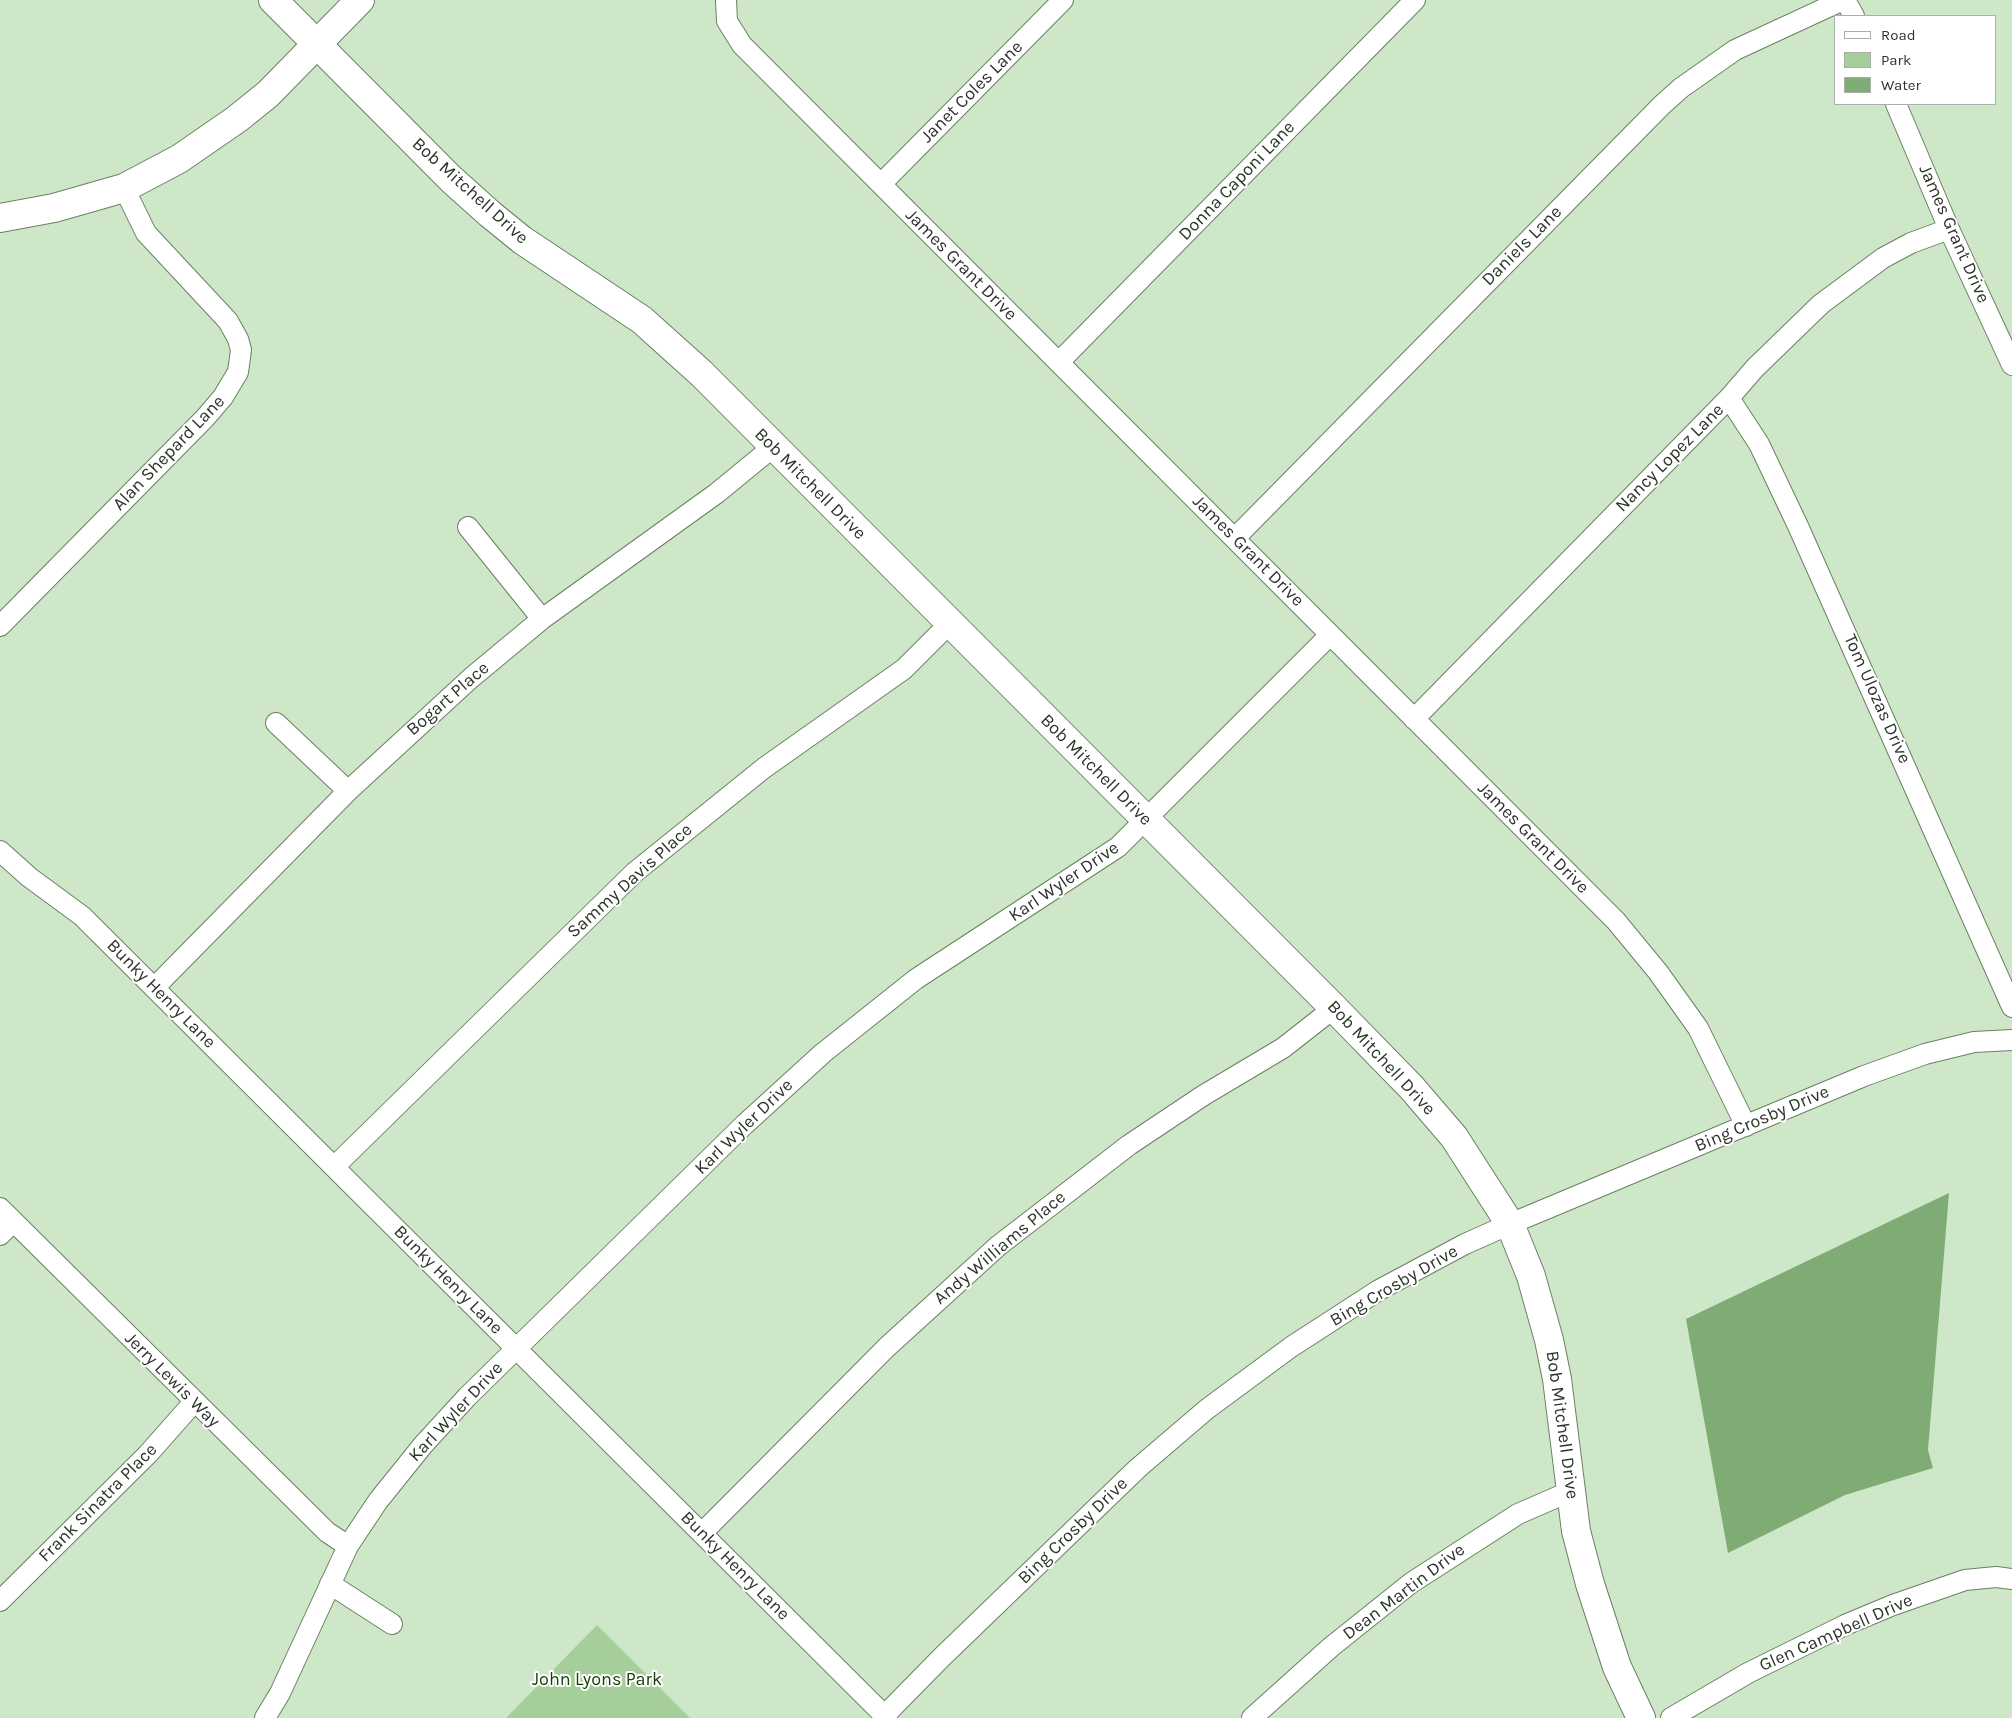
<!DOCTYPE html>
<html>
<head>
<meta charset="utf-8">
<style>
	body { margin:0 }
	#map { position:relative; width:2012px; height:1718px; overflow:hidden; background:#cfe7c9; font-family:Karla,sans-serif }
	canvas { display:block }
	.legend { position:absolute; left:1834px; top:15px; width:162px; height:90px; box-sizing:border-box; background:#fff; border:1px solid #abaeaa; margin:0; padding:6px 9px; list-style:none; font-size:15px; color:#2c352a }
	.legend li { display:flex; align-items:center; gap:10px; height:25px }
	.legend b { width:25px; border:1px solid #abaeaa }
</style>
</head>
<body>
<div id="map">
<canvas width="2012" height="1718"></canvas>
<ul class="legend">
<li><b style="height:6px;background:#fff"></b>Road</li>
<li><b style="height:14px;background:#a5ce9b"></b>Park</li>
<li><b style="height:14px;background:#7fab74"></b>Water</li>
</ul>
</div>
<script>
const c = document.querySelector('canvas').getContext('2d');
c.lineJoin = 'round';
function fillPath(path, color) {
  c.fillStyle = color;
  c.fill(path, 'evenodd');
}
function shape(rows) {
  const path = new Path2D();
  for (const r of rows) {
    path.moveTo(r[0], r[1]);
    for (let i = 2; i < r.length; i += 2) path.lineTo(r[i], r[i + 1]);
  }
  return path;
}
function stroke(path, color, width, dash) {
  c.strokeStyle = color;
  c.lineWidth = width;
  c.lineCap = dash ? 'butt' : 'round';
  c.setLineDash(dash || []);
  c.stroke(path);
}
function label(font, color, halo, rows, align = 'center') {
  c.font = font + ' Karla,sans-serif';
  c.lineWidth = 4;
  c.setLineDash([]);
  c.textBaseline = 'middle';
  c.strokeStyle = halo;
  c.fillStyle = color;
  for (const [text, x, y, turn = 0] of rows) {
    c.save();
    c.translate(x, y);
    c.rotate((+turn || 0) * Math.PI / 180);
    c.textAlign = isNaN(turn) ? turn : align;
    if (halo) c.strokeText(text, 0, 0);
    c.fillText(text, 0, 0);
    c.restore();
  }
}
const green = shape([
	[597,1625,690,1718,506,1718]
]);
const water = shape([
	[1949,1193,1928,1450,1933,1468,1845,1495,1728,1553,1686,1319]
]);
const street = shape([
	[726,0,727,21,742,45,1616,921,1658,972,1698,1028,1746,1126],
	[1845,0,1854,16],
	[1896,104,1949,229,2012,365],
	[881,184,1063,0],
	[1059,362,1415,0],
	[1729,398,1759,444,1798,526,2012,1007],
	[468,527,542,619],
	[1235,538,1662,105,1681,88,1735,50,1843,0],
	[0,626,205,418,223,397,238,372,241,350,238,339,228,321,146,233,124,188],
	[1414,719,1729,398,1755,368,1821,304,1883,258,1911,243,1949,229],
	[276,723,348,791],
	[0,851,29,877,82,916,887,1718],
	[155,987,348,791,471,678,542,619,717,493,773,447],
	[335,1166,635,872,764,768,904,669,949,624],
	[0,1208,327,1532,348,1546],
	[0,1235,13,1222],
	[702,1533,887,1347,998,1246,1129,1145,1204,1095,1283,1048,1334,1008],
	[330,1584,392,1624],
	[0,1601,148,1454,194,1402],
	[885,1715,942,1657,1138,1468,1207,1409,1291,1347,1379,1290,1465,1244,1510,1224,1864,1076,1925,1054,1974,1042,2012,1040],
	[265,1718,280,1693,348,1546,378,1501,423,1445,467,1397,744,1125,823,1053,916,979,1118,847,1330,635],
	[1252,1718,1331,1647,1411,1583,1518,1514,1571,1491],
	[1671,1718,1748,1673,1845,1625,1893,1605,1965,1580,1996,1577,2012,1579]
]);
const secondary = shape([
	[273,0,451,179,490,214,522,240,642,320,702,374,1334,1008,1412,1088,1454,1137,1510,1224,1531,1276,1549,1340,1557,1379,1576,1531,1590,1584,1617,1667,1641,1718],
	[0,218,54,208,124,188,179,159,237,119,268,94,360,0]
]);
const streetNames = [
	["Janet Coles Lane",972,92,-45],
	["Donna Caponi Lane",1237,181,-46],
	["Bob Mitchell Drive",470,191,42],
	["James Grant Drive",1954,234,66],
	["Daniels Lane",1522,246,-45],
	["James Grant Drive",961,265,45],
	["Alan Shepard Lane",169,453,-46],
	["Nancy Lopez Lane",1670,458,-45],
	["Bob Mitchell Drive",810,484,45],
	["James Grant Drive",1248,551,45],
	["Bogart Place",448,699,-41],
	["Tom Ulozas Drive",1877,699,66],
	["Bob Mitchell Drive",1096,770,45],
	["James Grant Drive",1533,838,45],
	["Sammy Davis Place",630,881,-42],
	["Karl Wyler Drive",1064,882,-34],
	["Bunky Henry Lane",161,994,45],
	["Bob Mitchell Drive",1381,1058,47],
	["Bing Crosby Drive",1762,1119,-23],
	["Karl Wyler Drive",744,1127,-44],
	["Andy Williams Place",1000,1248,-40],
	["Bunky Henry Lane",448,1280,45],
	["Bing Crosby Drive",1394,1286,-30],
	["Jerry Lewis Way",172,1380,45],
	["Karl Wyler Drive",456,1412,-47],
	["Bob Mitchell Drive",1562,1425,82],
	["Frank Sinatra Place",98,1503,-45],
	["Bing Crosby Drive",1073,1531,-44],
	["Bunky Henry Lane",735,1566,45],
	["Dean Martin Drive",1404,1592,-37],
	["Glen Campbell Drive",1836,1633,-24]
];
const parkNames = [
	["John Lyons Park",597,1680]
];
fillPath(green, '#a5ce9b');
fillPath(water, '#7fab74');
stroke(street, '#6a8064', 22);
stroke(secondary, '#6a8064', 30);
stroke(street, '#fff', 20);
stroke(secondary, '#fff', 28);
label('18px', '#2c352a', '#fff', streetNames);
label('18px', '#174109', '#fff', parkNames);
</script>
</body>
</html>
